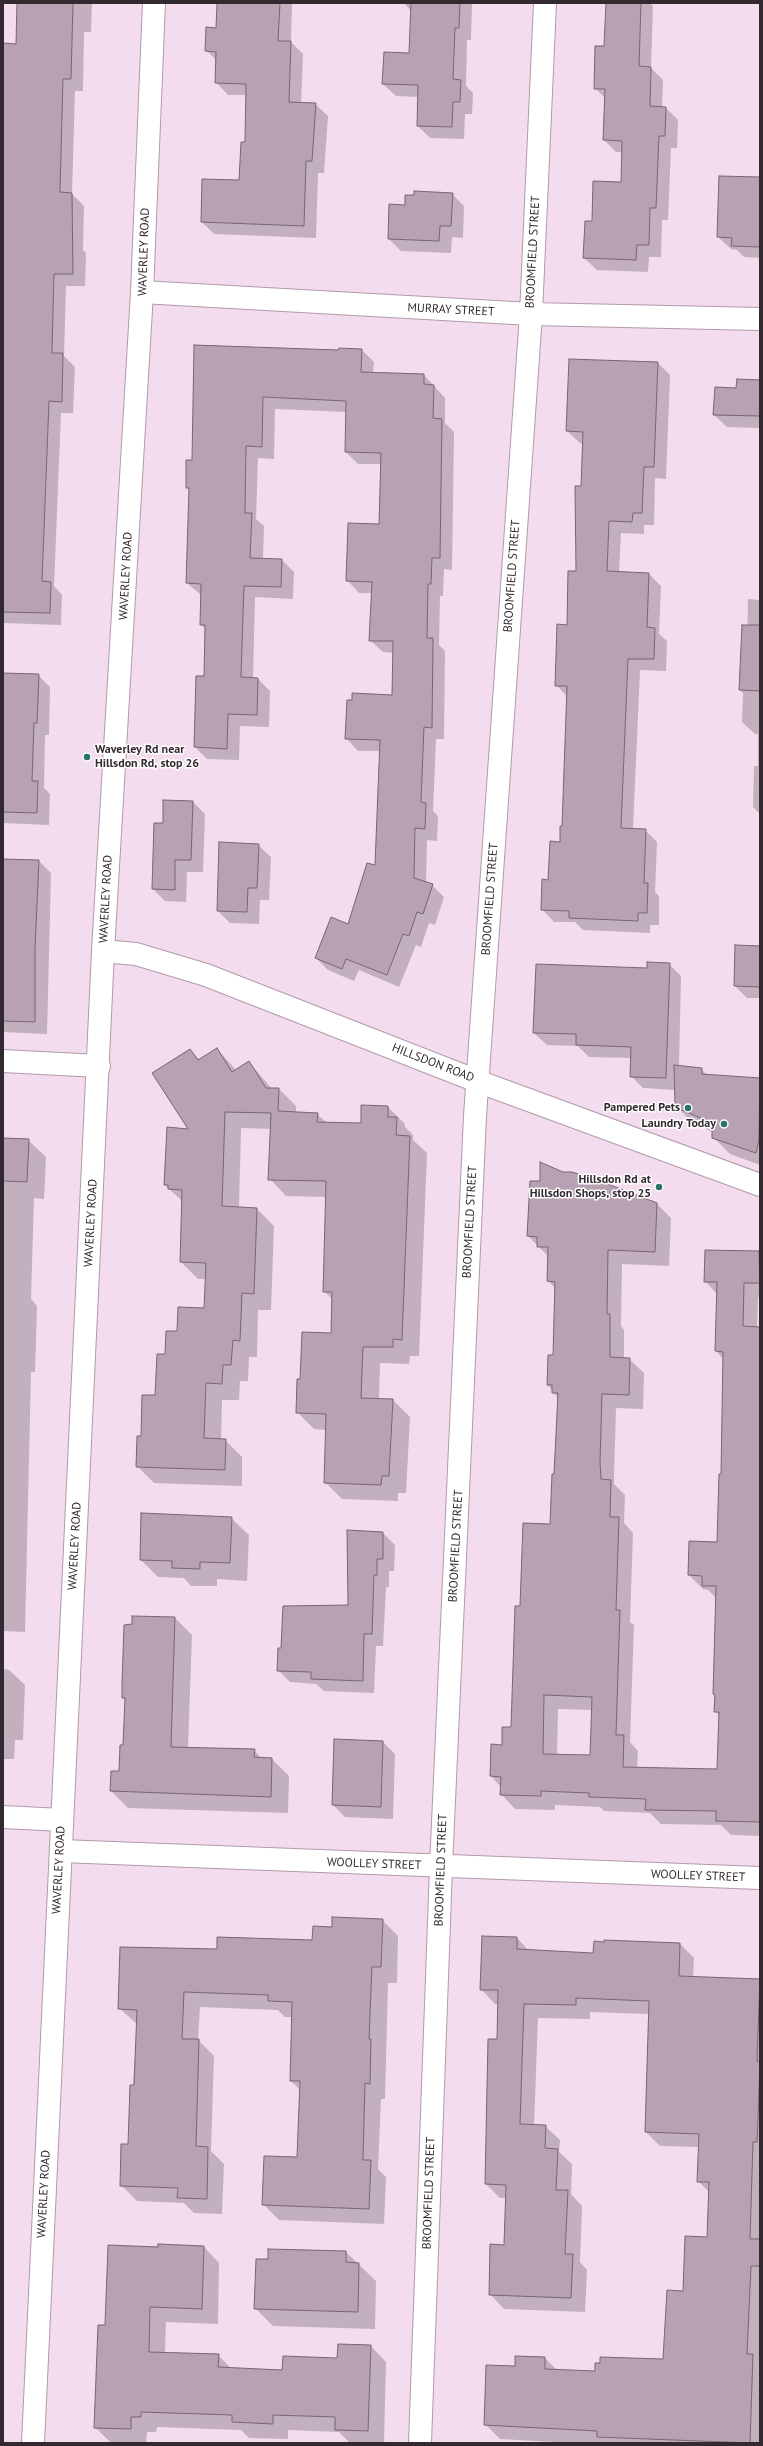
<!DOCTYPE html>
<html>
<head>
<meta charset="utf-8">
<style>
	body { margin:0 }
	#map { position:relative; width:763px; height:2446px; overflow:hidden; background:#f3dcee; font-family:"PT Sans",sans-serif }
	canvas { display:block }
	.frame { position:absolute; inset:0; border:4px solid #332a31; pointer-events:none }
</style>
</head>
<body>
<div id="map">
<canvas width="763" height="2446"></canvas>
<div class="frame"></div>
</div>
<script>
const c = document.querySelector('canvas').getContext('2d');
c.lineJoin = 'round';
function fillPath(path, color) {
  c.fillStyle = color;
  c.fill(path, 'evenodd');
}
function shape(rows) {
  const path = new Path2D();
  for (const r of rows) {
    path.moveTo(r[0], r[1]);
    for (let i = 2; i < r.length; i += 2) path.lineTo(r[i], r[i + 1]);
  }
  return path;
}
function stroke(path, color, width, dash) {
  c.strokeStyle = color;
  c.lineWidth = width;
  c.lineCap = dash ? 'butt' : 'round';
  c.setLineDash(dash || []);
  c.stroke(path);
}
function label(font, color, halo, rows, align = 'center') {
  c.font = font + ' "PT Sans",sans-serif';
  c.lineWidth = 3;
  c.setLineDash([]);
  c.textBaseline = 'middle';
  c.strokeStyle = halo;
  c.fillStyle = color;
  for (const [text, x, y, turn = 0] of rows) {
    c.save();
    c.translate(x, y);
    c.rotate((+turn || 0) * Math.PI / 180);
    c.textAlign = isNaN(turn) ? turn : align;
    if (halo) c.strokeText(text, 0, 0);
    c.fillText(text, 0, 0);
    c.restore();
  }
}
const shadow = shape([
	[18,3,92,3,91,32,84,32,83,91,75,91,72,194,84,206,83,250,86,253,85,286,66,286,64,356,75,367,73,413,61,413,54,586,62,595,61,625,3,623,3,44,17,45],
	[218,3,292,3,291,42,303,54,301,104,315,104,328,116,324,173,318,173,316,238,214,234,202,222,240,181,246,143,247,95,228,95,216,82,217,61,206,50,217,29],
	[404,3,472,3,471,40,467,40,466,86,473,93,472,114,465,114,464,139,430,138,418,126,419,97,396,96,383,84,410,54,412,12],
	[607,3,650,3,653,6,651,68,663,80,662,108,666,108,678,120,677,148,671,148,668,220,662,220,661,257,649,257,648,272,597,270,584,258,593,222,622,183,623,152,616,152,604,140,605,98,595,88,605,47],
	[760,178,760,258,744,257,737,250,731,249,718,237],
	[452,194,464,206,463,238,452,237,451,253,401,251,389,239,406,206],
	[195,346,339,351,362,350,374,362,373,373,424,375,445,398,445,423,454,432,452,570,444,569,443,596,440,596,439,645,445,651,444,739,436,739,433,811,438,816,437,841,427,840,426,883,432,885,444,897,435,925,429,923,421,947,416,945,399,987,359,970,354,981,328,970,316,958,349,925,376,867,381,751,358,751,346,738,392,696,394,653,383,652,370,640,372,593,359,593,347,580,380,525,382,464,358,464,346,452,347,412,275,409,274,459,258,458,256,519,264,526,263,559,282,560,294,572,293,599,255,597,253,679,258,679,270,691,269,727,240,726,239,760,207,759,195,747,197,677,205,677,206,630,201,624,201,595,187,583,190,491,187,487,193,461],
	[658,363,670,375,666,479,655,478,654,525,644,525,644,534,621,533,619,573,649,574,661,586,659,634,667,641,666,671,640,670,633,829,645,830,657,842,655,892,659,896,659,925,650,925,650,933,583,930,575,922,554,922,542,909,561,843,563,827,568,697,556,685,577,572,582,487,584,443,580,443,567,431],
	[760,381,760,428,727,427,714,415,737,389],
	[760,577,760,814,753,807,754,766,758,766,758,734,755,734,742,722,743,693,740,690,747,650,748,599,759,600],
	[3,674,38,675,50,687,49,735,45,735,44,788,50,794,49,825,3,823],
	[193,802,205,814,203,872,187,872,186,902,165,901,153,889,155,824,164,824],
	[3,833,3,860,39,861,51,873,47,1034,3,1032],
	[258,845,271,857,269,900,260,900,259,924,230,923,218,911],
	[760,947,760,998,747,998,735,986],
	[669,964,681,976,679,1067,701,1069,708,1076,760,1079,760,1165,730,1154,713,1137,713,1132,693,1123,676,1106,676,1090,643,1088,631,1076,631,1058,589,1057,578,1046,547,1045,534,1033,648,970],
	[217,1049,236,1070,249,1062,272,1089,279,1089,296,1106,296,1113,317,1114,327,1123,362,1124,388,1107,405,1124,405,1127,413,1135,413,1140,427,1153,419,1356,410,1356,409,1364,380,1363,379,1400,393,1400,410,1417,406,1493,398,1493,398,1501,342,1499,325,1482,327,1430,314,1429,297,1412,301,1380,332,1334,333,1300,324,1291,327,1197,286,1196,270,1179,271,1129,241,1128,239,1208,257,1209,274,1226,271,1310,258,1310,257,1357,249,1357,248,1381,240,1381,239,1400,222,1400,221,1440,225,1440,242,1457,242,1486,154,1483,137,1466,142,1437,156,1396,166,1355,178,1332,205,1309,206,1279,198,1279,181,1262,183,1202,165,1185,190,1131,190,1050,200,1060],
	[3,1139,28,1140,46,1157,44,1199,34,1198,31,1299,37,1306,35,1372,31,1372,25,1632,3,1631],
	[563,1173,657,1204,671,1218,669,1266,622,1264,621,1326,624,1330,624,1358,629,1359,644,1373,643,1409,616,1408,614,1477,614,1484,625,1495,624,1523,633,1533,630,1622,634,1625,630,1742,638,1751,637,1768,718,1770,720,1716,715,1711,714,1694,716,1598,708,1590,703,1589,689,1575,718,1543,722,1475,724,1360,716,1351,717,1294,705,1281,760,1254,760,1297,758,1297,757,1328,760,1328,760,1836,731,1835,721,1825,661,1824,650,1813,604,1811,600,1807,555,1805,555,1810,515,1809,501,1794,501,1787,491,1776,512,1728,521,1607,551,1525,558,1398,548,1385,554,1356,556,1289,548,1281,549,1257,528,1236,541,1183],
	[558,1709,592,1710,591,1756,557,1755],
	[231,1518,249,1535,247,1581,217,1579,217,1586,191,1586,184,1578,158,1577,141,1560],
	[383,1533,395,1545,394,1571,389,1571,389,1587,386,1587,383,1646,376,1646,374,1693,324,1691,316,1684,290,1682,278,1670,282,1649,349,1606],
	[175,1618,192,1635,188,1748,254,1750,262,1759,272,1759,289,1776,288,1813,128,1808,111,1791,120,1772,124,1746,126,1700,123,1697],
	[3,1669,9,1670,25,1685,23,1740,15,1740,14,1759,3,1759],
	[383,1742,395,1754,393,1819,345,1817,333,1805],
	[382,1920,398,1936,397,1983,388,1983,385,2099,381,2099,378,2169,386,2177,384,2224,279,2220,263,2204,298,2158,300,2090,291,2081,293,2017,285,2017,278,2010,200,2007,198,2040,214,2056,211,2151,224,2164,222,2214,194,2213,184,2203,137,2201,121,2185,129,2145,137,2024,119,2008,218,1950,313,1941,333,1928],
	[517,1938,529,1951,594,1954,680,1944,694,1958,693,1978,760,1980,760,2443,573,2443,500,2439,485,2424,516,2367,545,2358,558,2371,596,2372,664,2360,684,2292,708,2238,710,2193,698,2181,700,2147,660,2146,646,2132,649,2014,590,2012,590,2019,538,2018,534,2126,545,2126,560,2140,559,2152,572,2164,571,2194,582,2206,580,2262,587,2270,585,2312,504,2309,490,2294,505,2246,506,2198,500,2198,486,2184,498,2041,499,2004,495,2004,481,1989],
	[109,2246,204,2247,219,2263,218,2324,166,2322,165,2353,218,2355,232,2369,283,2371,338,2359,371,2346,386,2362,384,2443,350,2443,339,2432,288,2430,288,2439,249,2438,241,2430,157,2427,156,2432,147,2432,146,2443,111,2443,95,2427,106,2326],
	[346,2252,376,2281,375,2329,273,2326,255,2308]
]);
const building = shape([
	[17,3,73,3,71,79,63,79,60,192,72,193,73,274,54,274,52,353,63,353,62,402,49,401,42,581,51,582,50,613,3,612,3,43,16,44,17,3],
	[217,3,280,3,278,41,291,41,289,102,316,103,312,161,306,161,304,226,201,222,202,179,239,180,241,142,245,142,246,84,215,83,216,52,205,51,206,27,216,28,217,3],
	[411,3,460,3,459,28,455,28,453,79,461,80,460,102,453,102,452,127,417,126,418,85,382,84,384,52,409,53,411,3],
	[606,3,641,3,639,66,651,67,650,106,666,107,665,136,659,136,656,208,650,208,649,245,637,245,636,260,583,258,585,221,592,221,593,181,621,182,622,141,603,140,605,89,594,89,595,46,604,46,606,3],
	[719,176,760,177,760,247,731,246,732,238,717,237,719,176],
	[414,191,453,193,451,226,440,226,439,241,388,239,389,204,405,205,405,195,414,195,414,191],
	[194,345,338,350,339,348,362,349,361,372,424,374,424,384,434,385,433,418,442,419,440,558,432,558,431,584,428,584,427,638,433,638,432,728,424,727,421,802,426,803,425,829,415,828,414,878,433,884,423,914,417,912,409,936,403,934,387,975,346,959,342,969,315,958,331,917,348,924,367,863,375,865,380,740,345,739,347,700,352,700,352,693,392,695,393,641,369,641,372,582,346,581,348,523,379,524,381,453,345,452,346,401,263,397,262,447,246,446,245,513,252,513,250,558,282,559,281,587,244,586,241,677,258,678,257,715,228,714,227,749,194,747,196,676,204,676,205,625,200,625,201,584,186,583,189,488,186,488,186,460,192,460,194,345],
	[569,359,658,362,654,467,644,467,642,513,633,513,632,522,609,521,607,571,649,573,647,627,655,628,654,659,628,659,621,828,646,829,644,883,648,883,647,913,638,913,638,921,569,918,569,911,541,910,542,879,548,880,550,841,560,842,560,826,562,826,567,686,555,686,557,624,567,625,568,571,576,571,575,486,581,486,583,432,566,431,569,359],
	[737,379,760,380,760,416,713,415,715,387,736,388,737,379],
	[742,625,760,625,760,691,739,690,742,625],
	[3,673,39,674,37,723,34,723,32,781,38,781,37,813,3,812,3,673],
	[163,800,193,801,191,860,175,860,175,890,152,889,154,823,163,823,163,800],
	[219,842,259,844,257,888,248,888,247,912,217,911,219,842],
	[3,859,39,860,35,950,35,1022,3,1021,3,859],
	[735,945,760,946,760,987,734,986,735,945],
	[647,962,670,963,666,1078,630,1077,631,1047,576,1045,576,1034,533,1033,536,964,647,968,647,962],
	[217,1048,232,1072,249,1061,266,1088,279,1088,278,1111,318,1113,317,1122,361,1123,361,1105,388,1106,388,1117,397,1117,396,1135,410,1136,402,1340,393,1339,393,1347,363,1347,361,1398,393,1399,389,1476,382,1476,381,1485,324,1483,326,1414,296,1413,297,1379,300,1379,302,1332,331,1333,332,1292,323,1292,326,1181,268,1180,271,1113,225,1112,222,1206,257,1208,254,1294,242,1293,240,1341,233,1340,231,1365,223,1365,222,1384,206,1383,204,1438,226,1439,225,1470,136,1467,137,1436,141,1436,142,1395,155,1395,157,1354,165,1354,166,1331,177,1331,178,1307,204,1308,206,1263,180,1262,182,1190,168,1189,168,1185,164,1185,167,1127,188,1129,152,1073,190,1049,198,1060,217,1048],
	[674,1065,702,1068,702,1074,760,1078,759,1140,756,1153,712,1138,712,1123,675,1107,674,1065],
	[3,1138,29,1139,27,1182,3,1181,3,1138],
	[540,1162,563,1172,572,1172,600,1181,657,1203,655,1252,608,1250,607,1314,610,1314,610,1357,630,1358,629,1395,602,1394,600,1462,601,1479,611,1480,610,1517,619,1517,616,1610,620,1610,616,1735,624,1735,623,1767,717,1769,719,1712,714,1712,715,1695,713,1694,716,1586,702,1586,702,1576,688,1575,689,1541,717,1542,719,1474,721,1474,723,1352,715,1351,717,1282,704,1282,705,1250,759,1251,760,1283,744,1283,743,1326,760,1327,760,1822,716,1821,716,1811,645,1810,646,1799,589,1797,589,1793,541,1791,541,1796,500,1795,501,1777,490,1776,491,1744,502,1745,502,1727,511,1727,515,1606,520,1606,523,1523,550,1524,552,1474,554,1474,558,1393,552,1393,552,1385,547,1385,548,1355,553,1355,555,1282,547,1281,548,1247,537,1247,537,1237,527,1236,530,1181,540,1181,540,1162],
	[544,1695,592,1697,590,1755,543,1754,544,1695],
	[141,1513,232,1517,230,1563,200,1562,200,1569,172,1568,172,1561,140,1560,141,1513],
	[347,1530,383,1532,383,1559,377,1559,377,1575,374,1575,372,1634,364,1634,363,1681,311,1679,311,1672,277,1671,278,1648,281,1648,283,1606,348,1605,347,1530],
	[132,1616,175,1617,171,1747,255,1749,254,1757,272,1758,271,1797,110,1791,111,1771,119,1771,120,1745,123,1745,125,1698,122,1698,122,1683,124,1625,132,1624,132,1616],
	[334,1739,383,1741,381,1807,332,1805,334,1739],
	[332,1917,383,1919,381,1967,372,1967,369,2039,371,2039,370,2084,365,2083,363,2160,371,2160,369,2209,262,2205,264,2156,297,2157,300,2081,290,2081,292,2002,268,2001,268,1995,184,1992,182,2039,199,2039,196,2146,208,2147,207,2199,177,2198,178,2188,120,2186,121,2144,128,2144,130,2085,134,2085,137,2010,118,2009,120,1947,217,1949,217,1937,312,1940,313,1926,332,1927,332,1917],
	[482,1936,517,1937,517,1949,593,1953,594,1941,604,1942,604,1940,680,1943,679,1976,760,1979,757,2061,760,2061,758,2119,757,2142,753,2142,750,2239,760,2239,760,2266,751,2266,747,2354,753,2354,750,2443,597,2437,597,2431,484,2425,486,2365,515,2366,515,2356,545,2357,545,2369,595,2371,595,2363,600,2363,600,2357,663,2359,667,2290,683,2291,685,2236,707,2237,709,2182,697,2182,699,2134,645,2132,649,2001,576,1998,576,2005,524,2004,520,2124,546,2125,545,2148,558,2149,556,2190,568,2190,565,2254,573,2254,571,2298,489,2295,490,2244,504,2245,506,2185,485,2184,488,2039,497,2039,498,1990,480,1990,482,1936],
	[158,2244,204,2246,202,2309,150,2307,149,2352,219,2354,218,2367,282,2370,283,2356,337,2358,338,2344,371,2345,368,2431,335,2430,335,2417,273,2415,273,2424,232,2422,232,2415,141,2412,141,2417,131,2417,131,2429,94,2428,98,2325,105,2325,108,2245,158,2247,158,2244],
	[268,2249,346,2251,346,2262,359,2263,358,2312,254,2309,256,2259,268,2259,268,2249]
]);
const street = shape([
	[142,292,531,314,760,319],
	[103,951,136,954,206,975,477,1081,760,1185],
	[3,1061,99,1066],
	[3,1817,62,1820],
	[61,1851,760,1878],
	[420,2443,441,1867,475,1116,531,314,545,3]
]);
const secondary = shape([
	[33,2443,103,951,142,292,154,3]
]);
const markers = [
	[87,757,4,"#2b7269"],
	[688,1108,4,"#2b7269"],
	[724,1124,4,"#2b7269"],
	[659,1187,4,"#2b7269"]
];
const streetNames = [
	["WAVERLEY ROAD",144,252,-88],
	["BROOMFIELD STREET",533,252,-87],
	["MURRAY STREET",451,310,3],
	["WAVERLEY ROAD",126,576,-87],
	["BROOMFIELD STREET",512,576,-86],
	["WAVERLEY ROAD",106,899,-87],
	["BROOMFIELD STREET",490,899,-86],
	["HILLSDON ROAD",433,1063,21],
	["BROOMFIELD STREET",470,1222,-87],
	["WAVERLEY ROAD",91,1223,-87],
	["WAVERLEY ROAD",75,1546,-87],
	["BROOMFIELD STREET",456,1546,-87],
	["WOOLLEY STREET",374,1864,2],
	["WAVERLEY ROAD",59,1870,-87],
	["BROOMFIELD STREET",441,1870,-88],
	["WOOLLEY STREET",698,1876,2],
	["BROOMFIELD STREET",429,2193,-88],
	["WAVERLEY ROAD",44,2194,-87]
];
const poiNames = [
	["Waverley Rd near",95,750,"left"],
	["Hillsdon Rd, stop 26",95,764,"left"],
	["Pampered Pets",680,1108],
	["Laundry Today",716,1124],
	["Hillsdon Rd at",651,1180],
	["Hillsdon Shops, stop 25",651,1194]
];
fillPath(shadow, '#0003');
fillPath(building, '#b7a1b2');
stroke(building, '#786474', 1);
stroke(street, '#b09aab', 24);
stroke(secondary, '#b09aab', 24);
stroke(street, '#fff', 22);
stroke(secondary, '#fff', 22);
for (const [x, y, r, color] of markers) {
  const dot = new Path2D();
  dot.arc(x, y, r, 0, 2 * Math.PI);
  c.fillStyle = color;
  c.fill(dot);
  stroke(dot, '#fff', 1.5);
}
label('12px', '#332a31', '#fff', streetNames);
label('bold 12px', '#332a31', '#fff', poiNames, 'right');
</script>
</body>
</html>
